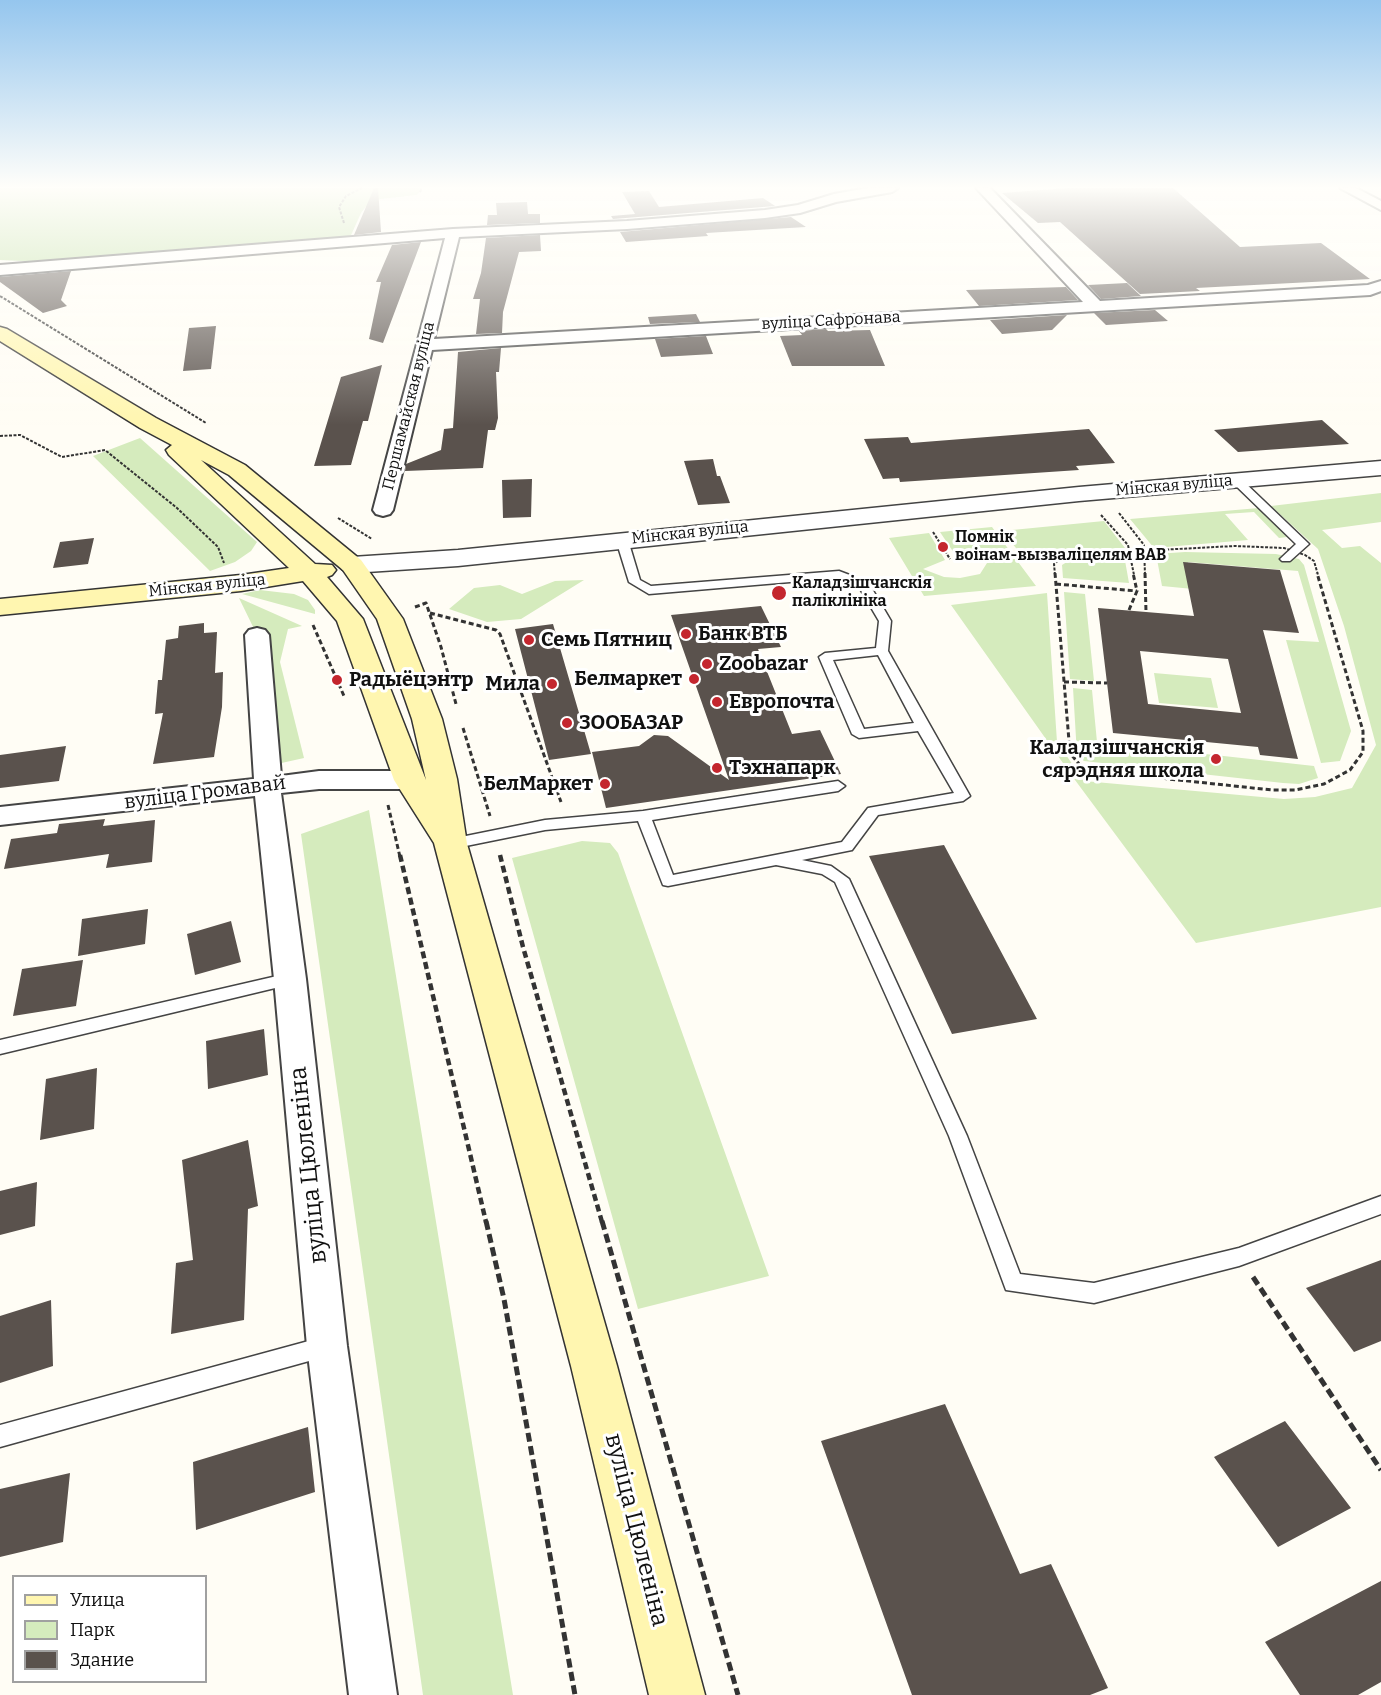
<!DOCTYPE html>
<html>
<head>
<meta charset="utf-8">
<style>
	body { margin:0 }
	#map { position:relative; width:1381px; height:1695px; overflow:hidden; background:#fffdf5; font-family:Bitter,serif }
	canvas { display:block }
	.legend { position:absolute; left:12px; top:1575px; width:195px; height:108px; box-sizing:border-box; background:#fff; border:2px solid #a0a0a0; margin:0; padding:8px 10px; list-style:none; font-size:18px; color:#111 }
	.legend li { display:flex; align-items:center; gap:12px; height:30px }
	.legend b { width:30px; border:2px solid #a0a0a0 }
</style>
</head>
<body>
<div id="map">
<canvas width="1381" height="1695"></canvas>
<ul class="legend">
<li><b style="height:8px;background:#fff6b0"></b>Улица</li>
<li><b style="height:16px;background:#d5ebbd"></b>Парк</li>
<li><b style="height:16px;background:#5a524d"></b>Здание</li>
</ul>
</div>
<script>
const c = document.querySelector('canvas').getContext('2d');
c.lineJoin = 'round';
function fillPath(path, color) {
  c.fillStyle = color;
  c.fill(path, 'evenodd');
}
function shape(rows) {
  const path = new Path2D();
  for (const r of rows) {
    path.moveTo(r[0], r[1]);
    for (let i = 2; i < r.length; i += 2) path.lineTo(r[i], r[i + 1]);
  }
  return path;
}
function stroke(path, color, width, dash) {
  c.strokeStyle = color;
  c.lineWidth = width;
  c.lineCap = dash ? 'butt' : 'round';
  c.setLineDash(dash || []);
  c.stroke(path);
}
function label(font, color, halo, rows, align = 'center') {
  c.font = font + ' Bitter,serif';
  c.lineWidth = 6;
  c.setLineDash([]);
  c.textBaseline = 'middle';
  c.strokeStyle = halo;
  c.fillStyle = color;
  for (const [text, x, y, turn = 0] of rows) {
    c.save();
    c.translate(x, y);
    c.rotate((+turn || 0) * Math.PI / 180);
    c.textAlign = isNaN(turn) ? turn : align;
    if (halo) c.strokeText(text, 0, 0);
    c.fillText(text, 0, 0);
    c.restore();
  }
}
const green = shape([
	[140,438,257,542,251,551,235,562,210,571,93,456],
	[1381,493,1381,522,1322,530,1342,548,1360,546,1381,563,1381,907,1196,943,1075,780,951,605,1047,593,1057,742,1084,781,1284,799,1315,797,1352,788,1376,745,1344,626,1318,549,1271,506],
	[1259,508,1287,537,1279,538,1254,512,1225,514,1248,540,1154,548,1130,519],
	[1104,521,1125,548,1025,559,1002,531],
	[992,527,1036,586,924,596,889,538,929,533,945,560,923,569,944,577,960,578,980,574,987,563,958,559,940,532],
	[1185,552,1276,554,1299,559,1304,565,1351,731,1340,761,1321,763,1286,640,1319,642,1298,571,1188,562,1193,589,1162,586,1156,554],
	[1124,555,1129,583,1063,578,1062,565,1070,560],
	[584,580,521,619,487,622,449,609,474,588,500,585,522,594,555,581],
	[260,590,294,594,308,600,315,610,315,614,242,594],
	[1064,592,1085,594,1094,681,1070,679],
	[239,598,302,626,288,629,280,662,304,758,268,766,257,635],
	[1154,673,1211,678,1218,708,1159,703],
	[1073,688,1092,690,1097,742,1314,766,1318,778,1299,784,1283,783,1084,761,1077,755],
	[369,810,513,1695,423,1695,301,834],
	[582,841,610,843,618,853,769,1276,638,1309,512,858]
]);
const forest = shape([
	[0,188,423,188,417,195,371,200,361,213,348,242,42,262,0,260]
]);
const building = shape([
	[374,188,378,188,381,232,354,235],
	[1069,188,1173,188,1240,247,1321,243,1370,279,1196,288,1200,291,1140,294,1060,222,1038,223,1002,193],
	[649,191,659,207,763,198,775,206,613,219,611,216,635,214,622,192],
	[527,202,528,214,540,214,540,223,487,225,488,215,497,215,496,203],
	[791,217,806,227,706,233,708,236,626,242,620,232],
	[540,235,541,251,519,252,503,312,502,333,476,334,480,299,473,299,481,273,486,238],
	[421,242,383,343,369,339,381,282,376,282,392,245],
	[71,271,61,300,67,306,43,313,0,282,0,277],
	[1127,283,1141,296,1101,299,1088,285],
	[1066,287,1078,300,979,306,966,290],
	[1155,310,1168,321,1106,325,1094,313],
	[696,314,700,322,650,324,648,317],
	[1067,315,1052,330,1002,334,990,320],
	[216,326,211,369,183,371,189,328],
	[826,329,828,331,870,330,885,366,792,366,780,336,802,335,799,331],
	[706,336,713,354,661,357,655,339],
	[501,348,499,372,496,372,498,418,495,430,488,430,483,468,405,471,406,464,441,450,444,429,453,428,458,352],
	[382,365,368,421,363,421,351,465,314,466,341,377],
	[1322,420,1349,444,1238,452,1214,430],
	[1089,429,1115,463,1076,466,1079,470,900,482,899,478,883,479,864,439,908,437,911,443],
	[713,459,717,476,720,476,730,503,698,505,684,461],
	[532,479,531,517,503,518,502,480],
	[94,538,88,564,53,568,60,542],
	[1183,562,1280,570,1299,633,1263,630,1298,759,1260,755,1258,747,1113,733,1098,608,1194,616],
	[1140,651,1228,659,1241,713,1148,704],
	[761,606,781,647,758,649,792,734,820,730,841,774,606,808,592,752,639,746,654,735,668,736,729,780,671,615],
	[204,623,204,633,217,632,215,673,223,672,222,707,214,757,153,764,163,713,155,714,158,680,162,680,166,640,178,638,179,626],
	[553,624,591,754,549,760,515,629],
	[66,746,59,781,0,788,0,755],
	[105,819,103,826,155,820,152,862,106,868,109,854,4,869,11,839,57,833,59,824],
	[944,845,1037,1019,952,1034,869,856],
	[148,909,145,944,78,956,82,919],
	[231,921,241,962,195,975,187,934],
	[83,960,76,1006,13,1016,22,969],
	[264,1029,268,1075,208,1089,206,1041],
	[97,1068,94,1129,40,1140,46,1079],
	[248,1140,258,1206,248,1209,244,1320,171,1334,176,1263,193,1260,182,1160],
	[37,1182,35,1226,0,1235,0,1191],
	[1381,1260,1381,1341,1354,1352,1306,1288],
	[51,1300,53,1366,0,1383,0,1316],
	[945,1404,1020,1574,1051,1564,1108,1688,1090,1695,912,1695,821,1441],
	[1285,1421,1351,1508,1278,1547,1214,1457],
	[308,1427,315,1492,196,1530,193,1462],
	[70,1473,63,1542,0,1557,0,1489],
	[1381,1581,1381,1682,1358,1695,1300,1695,1265,1642]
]);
const pathFar3 = shape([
	[420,192,422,188],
	[344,223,339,207,346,196,362,188],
	[0,296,206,423],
	[0,436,20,435,62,457,105,450,177,508,218,547,224,563],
	[1119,513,1144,545,1145,575],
	[1101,515,1128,545,1134,575],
	[338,518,372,539],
	[933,532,950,559],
	[1055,575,1054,564,1063,557,1081,554,1235,546,1284,548,1305,555,1314,561,1318,575]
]);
const pathFar2 = shape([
	[1055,573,1070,753,1079,764,1088,769,1103,772,1272,790,1295,790,1324,784,1350,770,1363,752,1363,731,1317,573],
	[1145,573,1146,612],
	[1056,584,1137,591],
	[415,607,426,603,441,647,456,704],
	[1129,610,1137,591,1133,573],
	[430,613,496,630,500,634,561,802],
	[313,625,344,696],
	[1064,682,1107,683],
	[463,728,490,816],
	[388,805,400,857]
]);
const pathFar1 = shape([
	[400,855,486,1222],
	[500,855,523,947,602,1222]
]);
const path = shape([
	[486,1221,504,1299,575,1695],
	[602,1221,738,1695],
	[1253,1277,1381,1470]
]);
const service = shape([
	[1237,478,1241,479,1309,544,1290,561,1282,561,1280,559,1296,544,1233,483,1232,481,1237,478],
	[622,537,628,540,640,580,651,586,839,571,868,582,891,621,888,651,970,796,963,801,878,815,852,850,802,860,831,866,849,879,967,1136,1020,1274,1094,1283,1239,1248,1381,1196,1381,1214,1239,1266,1094,1303,1006,1290,949,1136,835,882,822,874,776,865,668,886,663,885,638,821,545,830,451,849,446,848,444,844,451,839,545,820,643,811,838,781,845,786,838,791,652,820,673,875,842,842,868,808,954,793,918,731,859,738,852,734,819,657,825,653,876,648,879,621,859,587,837,578,649,594,629,582,616,540,622,537],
	[878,655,914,723,864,729,833,660,878,655],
	[290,973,296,975,298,979,296,983,0,1054,0,1040,290,973],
	[327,1336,334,1339,338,1346,334,1353,327,1356,0,1447,0,1425,327,1336]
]);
const minor = shape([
	[868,188,898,188,892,192,836,202,800,213,765,218,627,229,459,237,434,339,1083,302,976,188,990,188,1100,301,1368,285,1381,281,1381,291,1370,295,432,350,393,510,390,514,383,516,376,514,373,510,445,238,0,275,0,265,453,229,627,221,765,210,798,205,834,194,868,188],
	[1340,188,1356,188,1381,201,1381,210,1340,188],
	[257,628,265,630,269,635,281,776,319,771,410,771,420,774,423,780,420,786,410,789,319,789,281,793,306,979,347,1346,397,1695,349,1695,307,1346,274,979,255,796,0,825,0,807,254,779,245,635,249,630,257,628]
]);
const tertiary = shape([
	[1381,461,1381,475,1079,501,458,566,352,573,343,570,339,565,343,560,352,557,458,550,1079,487,1381,461]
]);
const secondary = shape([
	[0,327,7,329,156,418,245,465,361,560,403,619,442,719,457,779,467,844,617,1366,705,1695,649,1695,571,1366,434,843,394,780,337,621,303,581,241,591,0,615,0,599,241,575,289,568,169,455,166,450,172,445,140,428,0,341,0,327],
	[201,460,229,475,343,570,377,619,412,719,426,780,363,619,327,577,332,575,336,570,332,565,315,564,201,460]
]);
const markers = [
	[943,547,6,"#c4262e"],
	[779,593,8,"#c4262e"],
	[686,634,6,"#c4262e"],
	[529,640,6,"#c4262e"],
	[707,664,6,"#c4262e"],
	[694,679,6,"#c4262e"],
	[337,680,6,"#c4262e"],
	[552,684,6,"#c4262e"],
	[717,702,6,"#c4262e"],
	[567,723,6,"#c4262e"],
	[1216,759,6,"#c4262e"],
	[717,768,6,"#c4262e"],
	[605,784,6,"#c4262e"]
];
const farStreetnames = [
	["вуліца Сафронава",831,321,-3],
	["Першамайская вуліца",409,406,-76],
	["Мінская вуліца",1174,486,-5],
	["Мінская вуліца",690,533,-6],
	["Мінская вуліца",207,586,-6]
];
const farPoinames = [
	["Помнік",955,538],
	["воінам-вызваліцелям ВАВ",955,556],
	["Каладзішчанскія",792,584],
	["паліклініка",792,602]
];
const poiNames = [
	["Банк ВТБ",698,634],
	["Семь Пятниц",541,640],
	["Zoobazar",719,664],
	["Белмаркет",682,679,"right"],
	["Радыёцэнтр",349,680],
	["Мила",540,684,"right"],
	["Европочта",729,702],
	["ЗООБАЗАР",579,723],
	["Каладзішчанскія",1204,748,"right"],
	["сярэдняя школа",1204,771,"right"],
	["Тэхнапарк",729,768],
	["БелМаркет",593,784,"right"]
];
const streetNames = [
	["вуліца Громавай",205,793,-7]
];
const nearStreetnames = [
	["вуліца Цюленіна",309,1165,-96],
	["вуліца Цюленіна",636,1530,76]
];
fillPath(green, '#d5ebbd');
fillPath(forest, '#b9dc9c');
fillPath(building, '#5a524d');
stroke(service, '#444', 3);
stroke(minor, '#444', 4);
stroke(tertiary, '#444', 3);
stroke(secondary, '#333', 3);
stroke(pathFar3, '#333', 2, [3, 1.5]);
stroke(pathFar2, '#333', 3, [5, 3]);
stroke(pathFar1, '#333', 4.5, [7, 4]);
stroke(path, '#333', 5, [9, 4.5]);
fillPath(service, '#fff');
fillPath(minor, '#fff');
fillPath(tertiary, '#fff');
fillPath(secondary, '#fff6b0');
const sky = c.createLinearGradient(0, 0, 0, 425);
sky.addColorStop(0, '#95c6ee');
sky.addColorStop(0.44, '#fffefa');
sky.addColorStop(1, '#fffefa00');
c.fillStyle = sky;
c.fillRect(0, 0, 1381, 425);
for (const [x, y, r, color] of markers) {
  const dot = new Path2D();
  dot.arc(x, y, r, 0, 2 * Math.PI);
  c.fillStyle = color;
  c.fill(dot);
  stroke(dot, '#fff', 2);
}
label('16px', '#111', '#fff', farStreetnames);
label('bold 16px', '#111', '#fff', farPoinames, 'left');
label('bold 20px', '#111', '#fff', poiNames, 'left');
label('20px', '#111', '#fff', streetNames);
label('24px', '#111', '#fff', nearStreetnames);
</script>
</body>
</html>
